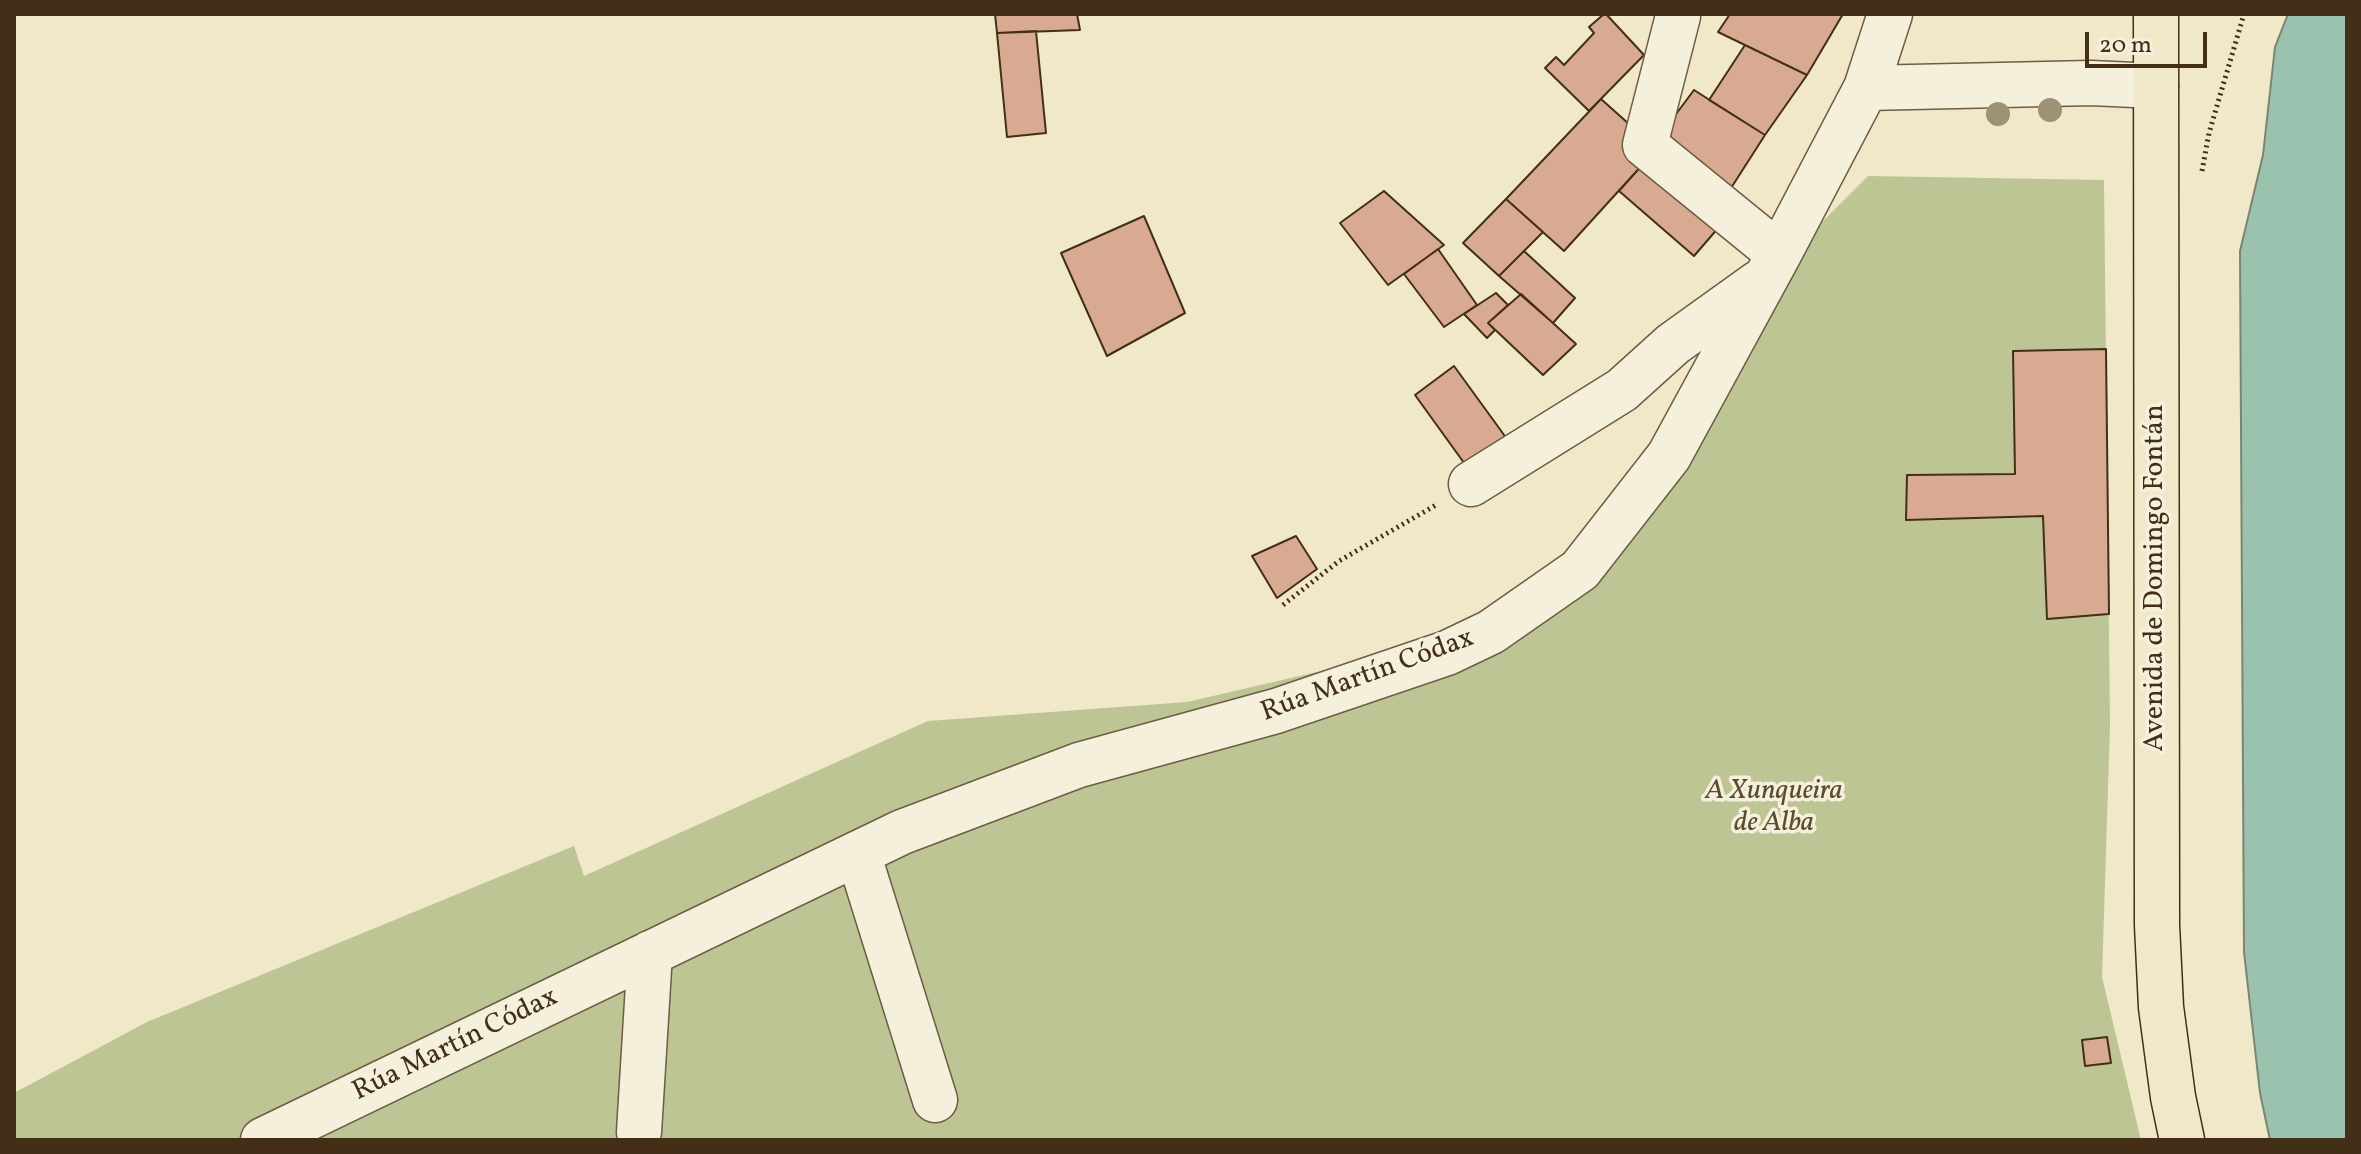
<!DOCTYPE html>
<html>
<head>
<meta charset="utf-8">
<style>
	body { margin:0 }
	#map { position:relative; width:2361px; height:1154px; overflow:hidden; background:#f0e8c9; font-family:Vollkorn,serif }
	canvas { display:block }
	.frame { position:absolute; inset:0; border:16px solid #432e17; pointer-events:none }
	.scale { position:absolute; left:2085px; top:32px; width:122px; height:36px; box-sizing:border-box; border:4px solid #432e17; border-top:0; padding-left:10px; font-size:24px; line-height:28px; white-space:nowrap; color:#432e17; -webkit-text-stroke:6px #f5f0dc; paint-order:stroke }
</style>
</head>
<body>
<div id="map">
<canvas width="2361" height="1154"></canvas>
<div class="frame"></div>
<div class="scale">20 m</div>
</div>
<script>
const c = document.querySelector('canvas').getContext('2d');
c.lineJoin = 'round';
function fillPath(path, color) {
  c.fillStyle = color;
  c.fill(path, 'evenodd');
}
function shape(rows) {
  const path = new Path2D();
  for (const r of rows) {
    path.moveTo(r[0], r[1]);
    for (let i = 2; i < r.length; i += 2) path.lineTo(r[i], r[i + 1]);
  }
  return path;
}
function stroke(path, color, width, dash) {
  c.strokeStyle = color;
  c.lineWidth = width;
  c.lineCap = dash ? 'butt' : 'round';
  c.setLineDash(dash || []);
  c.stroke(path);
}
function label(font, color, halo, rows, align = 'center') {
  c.font = font + ' Vollkorn,serif';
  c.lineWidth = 7;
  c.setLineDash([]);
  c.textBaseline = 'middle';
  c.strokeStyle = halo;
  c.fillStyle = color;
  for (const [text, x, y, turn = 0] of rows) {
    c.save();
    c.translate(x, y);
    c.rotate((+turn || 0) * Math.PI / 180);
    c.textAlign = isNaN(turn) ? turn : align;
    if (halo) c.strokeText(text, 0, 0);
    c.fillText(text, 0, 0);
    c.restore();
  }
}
const green = shape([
	[1868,176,2104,180,2110,725,2102,977,2141,1140,14,1140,14,1093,147,1022,574,846,584,876,928,721,1187,702,1347,665,1413,644,1486,611,1519,590,1568,549,1589,527,1628,480,1703,358,1767,277]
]);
const water = shape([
	[2288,14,2347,14,2347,1140,2270,1140,2260,1093,2244,952,2240,251,2263,155,2275,47,2288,14]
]);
const building = shape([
	[995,14,1077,14,1080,30,997,33,995,14],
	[1604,14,1606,14,1644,55,1589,111,1545,68,1556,57,1564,65,1594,33,1589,27,1604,14],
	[1730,14,1843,14,1807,75,1718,32,1730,14],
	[1036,31,1046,133,1007,137,997,33,1036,31],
	[1745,45,1807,75,1765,135,1709,100,1745,45],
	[1694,90,1765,135,1724,199,1653,145,1694,90],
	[1601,99,1639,133,1644,163,1564,251,1506,199,1601,99],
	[1644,163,1719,227,1694,256,1619,191,1644,163],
	[1384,191,1444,245,1388,285,1340,223,1384,191],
	[1506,199,1543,232,1499,276,1463,243,1506,199],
	[1144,216,1185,313,1107,356,1061,253,1144,216],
	[1438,249,1477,305,1444,327,1404,274,1438,249],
	[1524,251,1575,298,1553,323,1499,276,1524,251],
	[1496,293,1508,305,1488,323,1495,330,1487,338,1464,314,1496,293],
	[1521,294,1576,344,1543,375,1488,323,1521,294],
	[2106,349,2109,614,2047,619,2043,516,1906,520,1907,475,2015,474,2013,351,2106,349],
	[1454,366,1507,439,1467,467,1415,395,1454,366],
	[1296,536,1317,569,1277,598,1252,556,1296,536],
	[2107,1037,2111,1063,2085,1066,2082,1040,2107,1037]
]);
const path = shape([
	[2202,171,2209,133,2244,14],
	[1283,605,1339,561,1436,505]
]);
const minor = shape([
	[1677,14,1678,16,1645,145,1779,254],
	[1866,88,2091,83,2156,86],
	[1471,484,1622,390,1673,344,1758,283],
	[858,853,935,1100],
	[639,1132,650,953],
	[263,1140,902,832,1079,765,1276,711,1447,653,1491,632,1580,570,1669,456,1779,254,1866,88,1890,14]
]);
const major = shape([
	[2156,14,2157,925,2161,1007,2173,1097,2182,1140]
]);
const trees = [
	[2050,110],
	[1998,114]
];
const streetNames = [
	["Avenida de Domingo Fontán",2157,578,-90],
	["Rúa Martín Códax",1368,677,-20],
	["Rúa Martín Códax",456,1046,-26]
];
const parkNames = [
	["A Xunqueira",1774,793],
	["de Alba",1774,825]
];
fillPath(green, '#bdc594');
fillPath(water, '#9bc1af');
stroke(water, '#788672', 2);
fillPath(building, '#d8aa91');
stroke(building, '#432e17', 2);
stroke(minor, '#6e5c44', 47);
stroke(major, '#432e17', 47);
stroke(path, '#432e17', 5, [2, 4]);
stroke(minor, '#f5f0dc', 44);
stroke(major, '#f0e8c9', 44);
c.fillStyle = '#9e9275';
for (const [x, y] of trees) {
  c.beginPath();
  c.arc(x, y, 12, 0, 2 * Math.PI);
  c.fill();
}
label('28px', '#432e17', '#f5f0dc', streetNames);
label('italic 28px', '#5b4c30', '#f5f0dc', parkNames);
</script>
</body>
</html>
